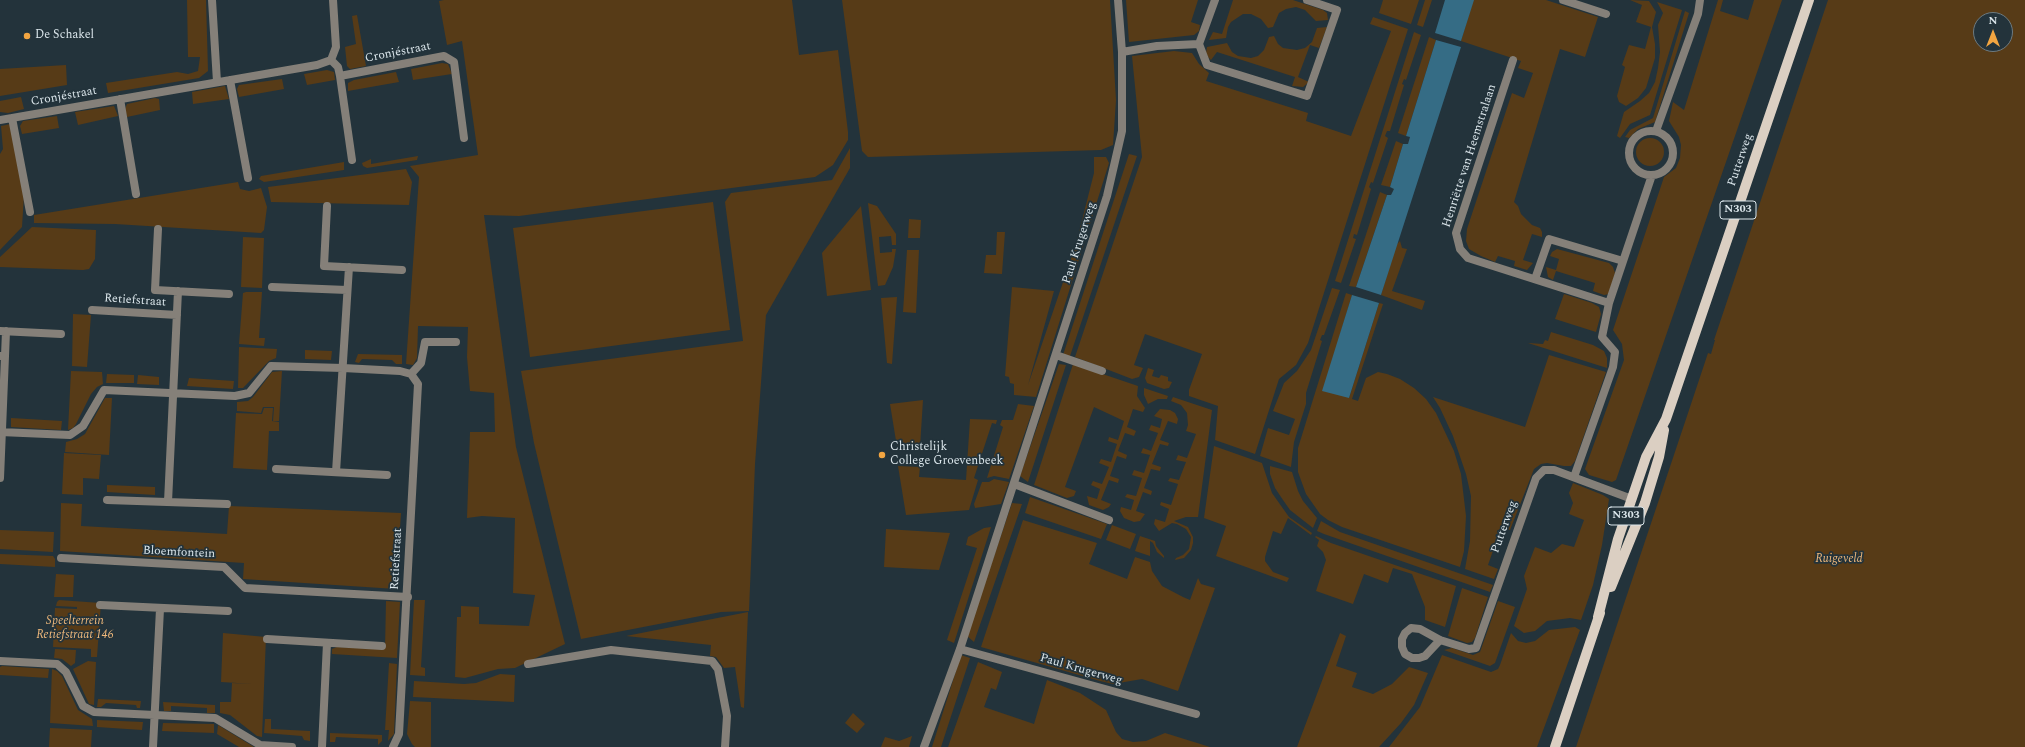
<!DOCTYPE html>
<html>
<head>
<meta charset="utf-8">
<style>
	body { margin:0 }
	#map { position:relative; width:2025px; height:747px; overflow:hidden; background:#23333b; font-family:Spectral,serif }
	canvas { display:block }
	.north { position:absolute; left:1973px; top:12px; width:40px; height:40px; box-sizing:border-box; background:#23333b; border:1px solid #6d7b81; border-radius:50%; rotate:0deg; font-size:11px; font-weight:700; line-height:16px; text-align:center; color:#dbe6eb }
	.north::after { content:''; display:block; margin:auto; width:14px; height:18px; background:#f2a541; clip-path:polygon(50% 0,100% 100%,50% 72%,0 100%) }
</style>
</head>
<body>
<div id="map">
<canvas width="2025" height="747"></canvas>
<div class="north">N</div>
</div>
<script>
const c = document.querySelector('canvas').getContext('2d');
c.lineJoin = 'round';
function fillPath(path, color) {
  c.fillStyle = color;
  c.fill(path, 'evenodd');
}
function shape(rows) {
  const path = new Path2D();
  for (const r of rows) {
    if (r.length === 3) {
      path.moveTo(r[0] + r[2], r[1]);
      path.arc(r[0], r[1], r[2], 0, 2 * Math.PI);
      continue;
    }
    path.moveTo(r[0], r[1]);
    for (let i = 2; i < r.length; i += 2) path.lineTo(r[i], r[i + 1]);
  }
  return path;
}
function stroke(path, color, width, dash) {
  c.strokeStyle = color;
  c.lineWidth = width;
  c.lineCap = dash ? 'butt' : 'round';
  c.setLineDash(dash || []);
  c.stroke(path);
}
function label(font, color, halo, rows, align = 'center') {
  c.font = font + ' Spectral,serif';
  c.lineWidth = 3.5;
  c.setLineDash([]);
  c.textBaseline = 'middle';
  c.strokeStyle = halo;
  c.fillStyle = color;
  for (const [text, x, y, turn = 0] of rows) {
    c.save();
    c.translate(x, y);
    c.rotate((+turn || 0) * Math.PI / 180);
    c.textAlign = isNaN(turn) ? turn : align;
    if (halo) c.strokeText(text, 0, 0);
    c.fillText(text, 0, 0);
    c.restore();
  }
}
const green = shape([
	[187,0,206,0,208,71,199,78,108,93,106,83,177,72,188,74,198,71,200,57,188,57],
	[444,0,792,0,799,55,838,50,848,132,848,140,833,165,815,177,519,216,484,215,516,447,565,644,515,668,498,669,465,678,455,677,457,617,461,617,461,606,479,607,479,624,529,626,535,595,513,593,515,518,482,516,467,518,470,432,495,432,494,393,470,391,467,357,468,327,418,326,417,358,413,365,406,364,419,177,410,166,478,155,462,41,447,45,439,1],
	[842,0,1110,0,1116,100,1113,145,1101,150,868,157,862,151],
	[1126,0,1198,0,1191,22,1200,25,1199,31,1194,35,1129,42],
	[1233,0,1293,0,1323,10,1327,13,1328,20,1316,21,1305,10,1296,7,1286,9,1279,13,1273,27,1268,28,1261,19,1251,14,1243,14,1231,22,1228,27,1226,38,1209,40,1213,32,1222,34],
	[1383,0,1419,0,1411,24,1379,13],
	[1425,0,1432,0,1423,27,1417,25],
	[1473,0,1546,0,1598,17,1585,57,1560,49,1514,202,1518,206,1521,214,1532,225,1540,228,1542,232,1542,237,1532,234,1523,260,1533,263,1527,270,1514,266,1515,261,1498,256,1495,262,1481,256,1469,249,1466,241,1467,229,1512,93,1524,98,1533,73,1518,68,1521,61,1461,41],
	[1630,0,1649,1,1656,12,1652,27,1655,44,1655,58,1646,88,1638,98,1626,106,1619,102,1617,96,1625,67,1622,65,1629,45,1645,49,1651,27,1636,22,1642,5],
	[1718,0,1723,0,1720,11,1748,20,1754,0,1782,0,1616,480,1612,482,1589,475,1585,469,1624,360,1622,344,1613,330,1664,177,1676,168,1680,158,1681,145,1679,137,1669,121,1673,102,1684,110],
	[1828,0,2025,0,2025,747,1576,747,1685,422,1708,353,1711,354,1715,340,1714,340],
	[1981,20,2005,20,2005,44,1981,44],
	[1657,2,1682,10,1650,115,1630,124,1620,138,1617,136,1624,112,1640,101,1649,93,1655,82,1658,68,1660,52,1658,25,1663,13],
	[1685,11,1689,13,1655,122,1638,129,1629,138,1625,137,1630,130,1653,118],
	[357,15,366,66,350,69,347,66,345,47,356,44,352,16],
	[1373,17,1408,29,1308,343,1296,365,1279,379,1255,454,1215,440,1218,406,1189,396,1189,390,1202,354,1145,334,1134,365,1143,368,1139,377,1132,379,1075,357,1142,157,1132,56,1174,51,1192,53,1199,64,1209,73,1206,81,1308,113,1306,121,1351,136,1391,31,1370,24],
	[1327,27,1319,48,1310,45,1298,77,1309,82,1303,87,1292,86,1295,77,1217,52,1211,60,1208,57,1206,53,1207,47,1227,43,1232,52,1238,56,1251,58,1258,56,1264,50,1269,37,1274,36,1278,44,1283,48,1297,50,1305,48,1312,42,1317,28],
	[1414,32,1421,35,1406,80,1404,79,1402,84,1404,85,1390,131,1387,131,1385,136,1388,138,1373,183,1371,182,1369,187,1371,189,1357,235,1354,234,1353,238,1356,239,1341,283,1335,281],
	[1429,37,1436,40,1406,136,1398,133],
	[442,63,448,64,452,74,413,80,411,69],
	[66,65,67,85,0,96,0,69],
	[327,70,334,72,335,80,307,85,304,74],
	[396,72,399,82,348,91,348,83,354,80],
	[282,79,284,89,239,97,237,89,239,85],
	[225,86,229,99,193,104,192,92],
	[21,97,24,109,8,113,0,112,0,101],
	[155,98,159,99,160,110,127,117,125,109,127,104],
	[114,106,118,116,78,125,75,112],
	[57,116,59,128,22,134,20,126,23,121],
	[10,124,24,195,22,227,0,250,0,154,3,149,1,126],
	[1650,152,14],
	[1396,141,1403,144,1390,187,1381,185],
	[850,148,850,168,766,315,755,464,749,611,721,612,581,639,534,443,521,371,743,341,725,202,731,193,832,180],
	[1129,154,1137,156,1070,356,1063,355],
	[418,156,417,160,367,168,363,166,362,163,371,159,371,164],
	[1094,157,1106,157,1109,163,1036,397,1014,395,1014,384,1010,383,1009,377,1005,376,1012,287,1054,291,1028,385,1076,244,1094,173],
	[344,162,344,170,264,182,259,179,261,176],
	[406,169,412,182,409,205,271,202,268,187],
	[238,182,240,189,249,191,261,188,267,207,264,230,261,233,115,224,34,223,34,215],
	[1380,192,1387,195,1356,287,1349,286],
	[713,202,730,330,530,357,513,228],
	[868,203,877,206,896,234,896,245,892,245,891,236,879,237,880,253,892,252,892,249,896,249,893,267,885,285,878,286],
	[861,206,871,290,827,296,822,253],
	[909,219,921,220,920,238,908,238],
	[32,227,96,230,95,259,89,269,83,270,0,267,0,257],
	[997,232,1005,232,1002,274,984,273,986,255,996,255],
	[243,237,264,238,262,288,241,287],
	[1400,241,1402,248,1407,249,1392,291,1425,301,1422,310,1381,295,1396,245],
	[1557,249,1609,263,1613,267,1615,273,1609,294,1604,295,1593,291,1595,283,1556,271,1553,280,1548,277,1546,267,1556,270,1559,259,1550,256,1552,252],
	[907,250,919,250,916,313,903,312],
	[1332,288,1340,290,1324,335,1322,335,1320,340,1322,341,1306,393,1306,404,1294,442,1291,467,1260,456,1268,428,1289,435,1295,419,1273,411,1284,383,1297,371,1311,350],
	[246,292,262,292,259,338,265,338,264,346,239,344,243,293],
	[1346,293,1352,295,1339,338,1349,398,1379,303,1383,304,1352,399,1358,401,1366,378,1378,372,1387,374,1400,379,1414,388,1426,399,1436,413,1454,451,1461,474,1466,516,1464,551,1460,567,1342,527,1328,520,1320,514,1306,494,1298,472,1298,448],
	[1564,294,1592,303,1599,307,1601,314,1596,332,1555,319],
	[897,297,892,364,887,363,881,298],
	[73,314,91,315,87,367,72,366],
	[1551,332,1593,345,1604,351,1607,358,1607,368,1528,343,1543,344,1545,340,1548,341],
	[239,347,277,349,276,358,269,361,243,388,238,388],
	[305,350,332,351,331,360,305,359],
	[358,354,402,355,402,364,396,364,392,360,362,359,359,363,355,362],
	[1549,355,1606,372,1575,461,1571,466,1564,466,1547,463,1541,464,1534,469,1510,530,1501,528,1488,565,1498,569,1494,579,1465,569,1470,541,1471,496,1466,474,1453,436,1440,408,1433,397,1525,427],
	[1059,364,1066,365,1028,482,1020,476],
	[1073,364,1138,386,1137,396,1145,408,1143,412,1133,409,1127,427,1136,431,1134,436,1125,433,1118,451,1127,455,1126,459,1117,456,1110,476,1119,479,1118,483,1109,480,1101,500,1111,504,1109,507,1103,510,1089,505,1087,496,1097,499,1100,489,1091,485,1093,481,1102,484,1109,467,1099,463,1101,459,1111,462,1117,444,1108,441,1109,437,1118,440,1124,421,1094,407,1065,487,1076,491,1074,496,1067,498,1034,485],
	[1148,368,1154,370,1152,376,1159,378,1161,375,1168,377,1168,381,1172,382,1169,388,1164,389,1147,383,1145,378],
	[71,371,102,372,103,384,97,387,91,394,76,424,73,428,68,430],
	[282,371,279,421,273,421,274,407,263,407,261,413,237,411,237,402,248,401,253,397,272,372],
	[107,374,134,375,134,383,106,383],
	[138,375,159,377,159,385,137,384],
	[189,378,234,381,233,389,187,386],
	[1144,388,1168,396,1167,399,1158,399,1148,404,1144,395],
	[1173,397,1212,410,1198,517,1186,517,1174,521,1188,527,1193,537,1193,543,1191,550,1184,558,1175,560,1176,558,1183,555,1189,549,1191,537,1186,529,1177,524,1172,523,1159,531,1154,524,1155,519,1165,522,1169,509,1160,505,1161,502,1171,505,1178,484,1168,481,1170,478,1179,480,1186,462,1176,460,1178,455,1187,458,1196,434,1186,431,1188,425,1187,413,1181,405,1171,401],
	[105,398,112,398,109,455,65,452,66,442,77,439,85,434],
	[923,400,920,447,897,447,890,404],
	[1018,404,1034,406,1009,479,994,476,987,478,1003,427,1000,425,1002,420,1013,420],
	[264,408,273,408,272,421,279,422,279,431,269,431,267,470,233,468,236,413,262,414],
	[1160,409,1170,410,1175,413,1178,419,1177,424,1168,421,1160,440,1169,443,1168,446,1160,444,1152,464,1161,467,1160,471,1151,469,1144,488,1152,491,1151,495,1143,492,1136,511,1145,514,1140,521,1134,522,1124,518,1120,511,1121,507,1131,510,1134,500,1125,497,1127,494,1136,496,1142,478,1132,475,1134,470,1144,473,1150,455,1141,453,1143,448,1151,451,1158,433,1149,430,1151,425,1160,428,1162,419,1154,416],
	[11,418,62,421,61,430,11,427],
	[970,419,997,420,996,424,992,423,974,478,978,480,969,510,906,515,898,466,920,467,919,477,966,480],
	[1214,446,1262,463,1272,493,1289,517,1312,533,1311,535,1288,518,1281,534,1273,531,1265,557,1265,561,1273,572,1289,578,1287,582,1216,556,1226,526,1204,518],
	[64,453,101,455,99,479,83,478,83,495,62,494],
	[1270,466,1292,472,1298,491,1303,501,1317,518,1313,528,1290,510,1283,500,1275,488,1270,474],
	[994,479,1009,482,1001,504,975,508,974,504,982,482,989,482],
	[1573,483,1603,495,1609,499,1602,545,1593,585,1581,620,1570,618,1547,621,1535,631,1524,633,1514,626,1527,589,1524,576,1535,547,1551,553,1562,544,1574,547,1584,520,1569,514,1573,503,1569,493],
	[107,485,155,487,155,495,107,492],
	[1030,497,1107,524,1101,539,1025,513],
	[61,503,82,504,81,526,227,534,229,506,401,513,396,589,243,579,244,563,60,551],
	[1012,503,1022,504,974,642,967,636],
	[1023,520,1097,543,1089,564,1127,579,1135,557,1150,562,1152,571,1162,586,1183,597,1190,600,1198,578,1201,584,1215,588,1178,691,1142,679,1113,684,1100,681,981,647],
	[1321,521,1340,532,1493,585,1490,592,1324,534,1317,531],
	[1112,525,1136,534,1130,549,1106,540],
	[991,527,954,643,947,640,977,548,966,545,968,537,984,528],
	[886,529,950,533,939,570,884,567],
	[0,530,54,532,53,552,0,549],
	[1140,536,1155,541,1156,546,1164,556,1164,558,1157,552,1153,543,1150,541,1150,556,1135,551],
	[1316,536,1331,543,1456,586,1445,627,1425,620,1425,607,1412,574,1393,568,1388,583,1364,574,1353,604,1316,591,1326,560,1323,552,1317,546,1319,540,1315,537],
	[0,554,53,556,55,559,55,567,0,564],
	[56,574,74,575,73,597,54,597],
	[1462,588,1488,597,1475,638,1472,642,1467,643,1448,636],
	[59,600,101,603,97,657,91,657,91,649,53,647,55,608,77,609,77,607,56,606,57,602],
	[414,600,425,600,421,667,425,668,425,676,410,675],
	[386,601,400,602,397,658,332,654,332,649,337,647,385,649],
	[1498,601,1515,607,1495,663,1490,666,1444,650,1452,648,1473,655,1480,652],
	[748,612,744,708,741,707,735,667,724,668,716,657,710,656,711,645,626,636],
	[1575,627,1580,630,1537,747,1389,747,1420,707,1442,655,1491,672,1498,669,1500,665,1511,633,1518,641,1526,643,1535,641,1549,630],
	[223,633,266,637,262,737,257,736,230,715,220,713,220,702,231,702,232,683,253,684,221,682],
	[1340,633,1346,636,1336,666,1357,673,1352,687,1373,694,1392,684,1409,667,1428,673,1414,705,1401,723,1379,747,1297,747],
	[55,649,76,650,75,663,71,666,62,659,54,658],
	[961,655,970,658,941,747,932,747],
	[88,661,96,662,94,705,89,704,73,669],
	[978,662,1002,672,996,690,991,688,984,707,1034,724,1047,680,1080,693,1106,710,1116,732,1122,739,1133,742,1146,741,1165,733,1210,747,948,747],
	[389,663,397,664,394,734,388,741,389,730,385,730],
	[2,666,49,669,48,678,0,675,0,667],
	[52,669,57,671,62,676,78,710,92,719,93,726,50,723],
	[500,674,515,675,514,702,413,697,414,681,464,684,476,683],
	[98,699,141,701,140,708,137,708,136,705,106,703,101,707,97,707],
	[410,701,431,702,431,747,415,747,412,744,407,734],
	[163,702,215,705,215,713,207,713,207,708,171,706,171,711,164,711],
	[853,713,865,724,857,733,845,723],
	[265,719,271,719,271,729,310,731,310,741,304,740,302,736,264,733],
	[97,720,143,722,142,730,97,727],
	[163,723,214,724,214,733,162,731],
	[218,725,254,747,239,747,217,734],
	[50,728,92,730,91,747,49,747],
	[330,733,382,735,382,741,378,745,378,739,336,737,335,742,330,742],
	[912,736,909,747,881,747,885,737,899,741]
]);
const water = shape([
	[1445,0,1474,0,1461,41,1435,33],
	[1436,40,1461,47,1381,295,1356,287,1387,195,1391,195,1394,189,1390,187,1403,144,1408,144,1410,137,1406,136],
	[1352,295,1379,303,1349,398,1322,391]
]);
const street = shape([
	[212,0,217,82],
	[1563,0,1606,14],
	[1199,44,1207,65,1307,96,1337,10,1307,0],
	[1122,52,1157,46,1199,44,1215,0],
	[331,60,338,67,340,76,352,160],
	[1513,60,1456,233,1460,249,1468,258,1609,303],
	[340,76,444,56,454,62,464,138],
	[230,80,248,178],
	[120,99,136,194],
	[12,118,30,212],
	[0,120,317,65,331,60,336,47,333,0],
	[1656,131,1698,14,1700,0],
	[1651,153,22],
	[327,206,324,266,402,270],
	[158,229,155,290,229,294],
	[1535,279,1549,239,1623,261],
	[272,287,347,290],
	[92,310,177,315],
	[0,331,61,334],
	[1056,355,1102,371],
	[0,356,5,356,0,478],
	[5,356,6,331],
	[411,374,421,363,425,342,456,342],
	[0,432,70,435,83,426,104,390,235,396,249,393,271,366,343,368,400,371,411,374,418,384,399,734,393,747],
	[276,469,387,475],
	[336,472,349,267],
	[1574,477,1613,367,1615,352,1602,337,1609,303,1652,175],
	[1014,484,1109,520],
	[107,500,227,504],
	[168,502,178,291],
	[61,558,224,567,245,588,408,597],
	[100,605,228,611],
	[267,639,382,646],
	[1440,640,1425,656,1419,658,1412,658,1405,654,1402,647,1402,639,1405,633,1411,628,1420,629,1440,640,1469,649,1476,648,1536,478,1544,470,1554,470,1632,499],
	[960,649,1196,714],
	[0,661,57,664,66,672,83,706,94,712,215,718,260,745,292,747],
	[528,664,611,650,712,661,718,669,727,716,725,747],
	[153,747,160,609],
	[322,747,327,643],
	[924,747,960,649,1107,196,1122,131,1122,52,1118,0]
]);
const primary = shape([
	[1611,587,1645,503,1659,457,1664,430],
	[1598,617,1618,539,1646,457,1666,419,1809,0],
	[1555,747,1600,613]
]);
const markers = [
	[27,36,4,"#f2a541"],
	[882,455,4,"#f2a541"]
];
const shields = [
	[1738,210,36],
	[1626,516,36]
];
const shieldNames = [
	["N303",1738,210],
	["N303",1626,516]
];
const poiNames = [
	["De Schakel",35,36],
	["Christelijk",890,448],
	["College Groevenbeek",890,462]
];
const streetNames = [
	["Cronjéstraat",398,53,-11],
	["Cronjéstraat",64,97,-10],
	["Henriëtte van Heemstralaan",1470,156,-72],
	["Putterweg",1741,160,-71],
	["Paul Krugerweg",1080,243,-72],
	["Retiefstraat",135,301,4],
	["Putterweg",1505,527,-70],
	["Bloemfontein",179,553,3],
	["Retiefstraat",397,559,-87],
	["Paul Krugerweg",1081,670,16]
];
const parkNames = [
	["Ruigeveld",1839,560],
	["Speelterrein",75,622],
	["Retiefstraat 146",75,636]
];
fillPath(green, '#573b17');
fillPath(water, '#356c85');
stroke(street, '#858079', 8);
stroke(primary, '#dbcfc2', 10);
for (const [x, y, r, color] of markers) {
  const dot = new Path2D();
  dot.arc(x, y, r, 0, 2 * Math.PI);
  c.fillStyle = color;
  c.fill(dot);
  stroke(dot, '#23333b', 1.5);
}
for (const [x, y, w] of shields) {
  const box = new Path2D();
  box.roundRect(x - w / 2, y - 9, w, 18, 3);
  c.fillStyle = '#23333b';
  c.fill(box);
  stroke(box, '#dbe6eb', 1);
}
label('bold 11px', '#dbe6eb', null, shieldNames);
label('12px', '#dbe6eb', '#23333b', poiNames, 'left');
label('12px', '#dbe6eb', '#23333b', streetNames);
label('italic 12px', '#eeb87b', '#23333b', parkNames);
</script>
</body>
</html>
